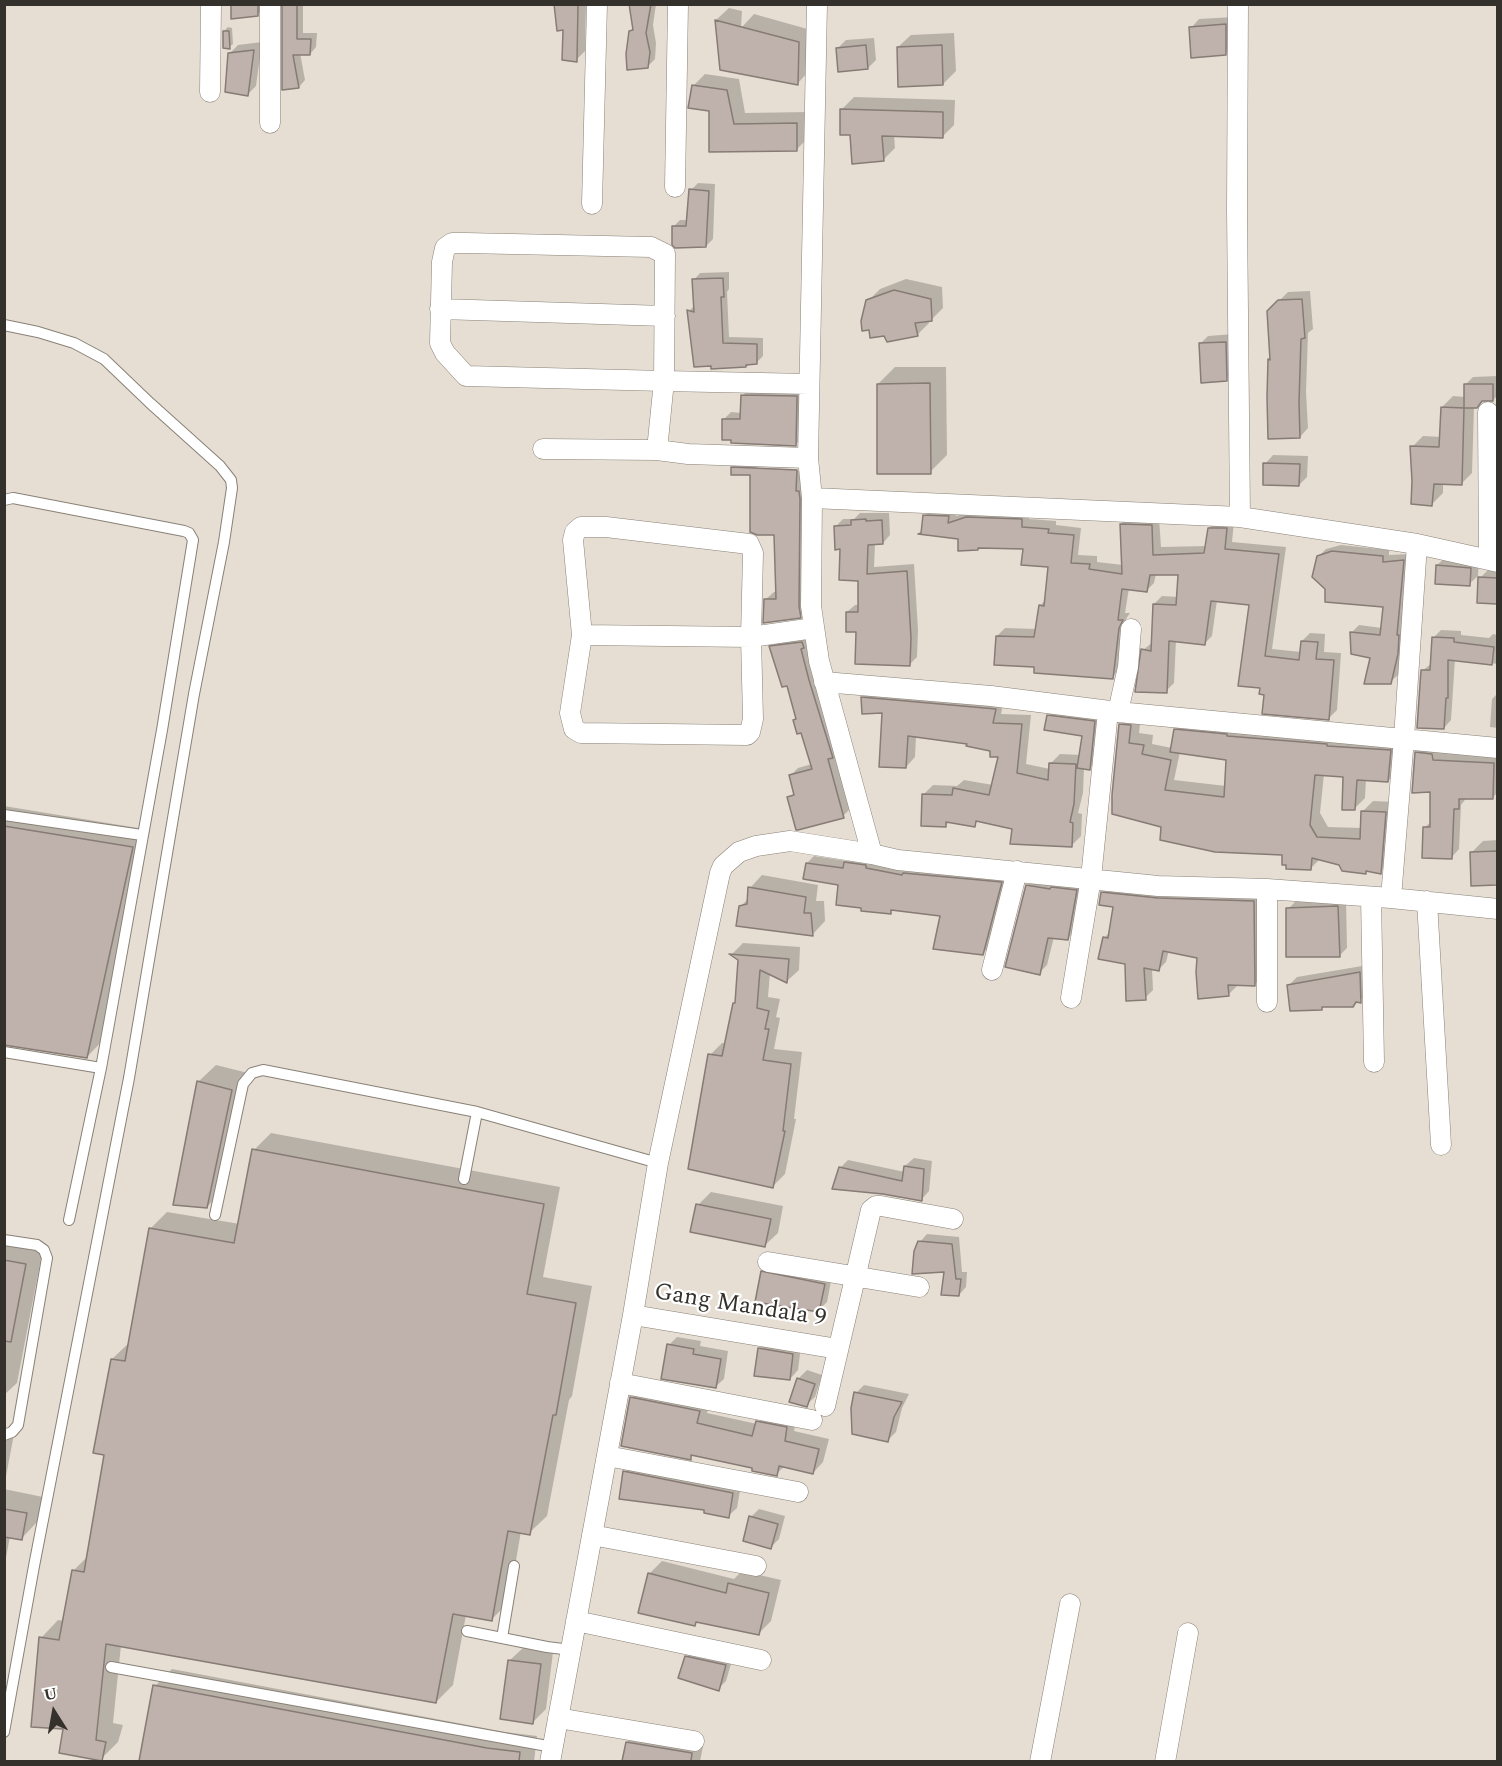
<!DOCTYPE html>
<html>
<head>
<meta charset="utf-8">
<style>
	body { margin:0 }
	#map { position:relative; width:1502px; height:1766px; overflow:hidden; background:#e6ded3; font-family:Spectral,serif }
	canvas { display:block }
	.frame { position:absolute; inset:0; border:6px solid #34312d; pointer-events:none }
	.north { position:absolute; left:24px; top:1682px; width:60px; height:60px; -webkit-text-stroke:4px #fff; paint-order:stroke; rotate:349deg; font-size:16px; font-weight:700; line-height:24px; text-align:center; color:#34312d }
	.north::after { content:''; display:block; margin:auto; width:21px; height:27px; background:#34312d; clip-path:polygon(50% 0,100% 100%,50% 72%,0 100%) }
</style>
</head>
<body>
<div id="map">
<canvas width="1502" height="1766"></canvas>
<div class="frame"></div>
<div class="north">U</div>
</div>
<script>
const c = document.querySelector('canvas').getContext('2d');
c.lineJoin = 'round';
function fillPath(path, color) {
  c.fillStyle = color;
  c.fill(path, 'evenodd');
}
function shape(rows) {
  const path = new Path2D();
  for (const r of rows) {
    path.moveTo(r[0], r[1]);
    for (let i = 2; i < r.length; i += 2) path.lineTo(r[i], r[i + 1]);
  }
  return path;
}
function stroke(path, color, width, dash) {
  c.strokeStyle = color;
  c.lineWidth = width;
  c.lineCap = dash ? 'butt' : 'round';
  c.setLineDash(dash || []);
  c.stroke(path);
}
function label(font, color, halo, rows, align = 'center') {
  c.font = font + ' Spectral,serif';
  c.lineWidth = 4.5;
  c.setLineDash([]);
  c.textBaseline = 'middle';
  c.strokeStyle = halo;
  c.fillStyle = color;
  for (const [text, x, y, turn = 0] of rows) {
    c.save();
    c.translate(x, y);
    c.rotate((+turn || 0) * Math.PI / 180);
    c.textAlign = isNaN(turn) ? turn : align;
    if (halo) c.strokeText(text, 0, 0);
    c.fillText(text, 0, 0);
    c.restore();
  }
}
const shadow = shape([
	[233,4,264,4,264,8,257,15],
	[282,4,303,4,303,33,317,33,316,47,310,54,300,53,305,80,299,87],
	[556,4,586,4,585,51,576,60],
	[630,4,656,4,653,25,656,43,655,59,648,66,630,31,634,27],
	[729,8,742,11,741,28,754,14,811,30,810,70,798,83,721,69,716,20],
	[1234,17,1233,45,1225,54,1191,28,1199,19],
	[228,27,232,28,233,44,229,47,224,31],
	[954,33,956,71,943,84,898,47,911,35],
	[874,38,876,60,868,68,838,48,846,40],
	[262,42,256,86,248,94,229,54,238,45],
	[705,74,739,79,745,113,808,112,808,138,797,149,711,151,711,110,694,85],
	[854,97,955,100,954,125,942,137,894,135,895,148,883,160,851,134,842,109],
	[698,183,715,184,713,239,706,246,673,227,680,220,688,220,691,190],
	[729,272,729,289,727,292,729,337,763,338,763,356,756,363,746,366,689,311,695,305,694,280,700,273],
	[906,279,942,287,943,308,931,320,928,320,929,323,917,335,885,335,870,328,868,301,880,289],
	[1310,291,1313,329,1308,333,1306,392,1308,428,1300,437,1269,360,1271,358,1268,312,1288,292],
	[1234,334,1234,371,1226,379,1200,344,1208,336],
	[895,367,946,367,947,455,930,472,878,384],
	[1498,376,1498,395,1493,400,1483,400,1474,406,1472,473,1461,484,1443,483,1443,493,1432,504,1412,447,1423,436,1441,437,1442,407,1453,396,1465,397,1465,385,1473,377],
	[750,388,804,389,803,437,796,444,724,419,731,412,742,413,743,395],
	[1273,455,1308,456,1307,477,1299,485,1265,464],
	[741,460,805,462,804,468,757,467,757,470,804,471,808,608,800,616,765,600,774,592,777,592,775,534,751,474,732,468],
	[933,508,956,509,956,516,975,510,1029,512,1029,519,1056,521,1056,525,1081,528,1078,555,1097,556,1097,562,1123,565,1121,524,1129,516,1159,518,1161,547,1207,546,1209,528,1217,520,1234,521,1232,542,1286,547,1272,649,1301,652,1302,641,1310,633,1325,634,1324,652,1341,653,1337,710,1329,718,1266,694,1261,687,1251,603,1217,600,1212,636,1204,644,1176,640,1174,683,1166,691,1143,650,1153,642,1154,604,1162,596,1178,597,1180,573,1156,574,1154,583,1146,591,1129,588,1125,613,1130,613,1126,619,1120,669,1112,677,1036,666,997,636,1005,628,1037,629,1040,606,1046,599,1050,566,1024,548,959,537,925,516],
	[860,513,889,513,890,535,883,543,875,543,874,567,914,564,918,630,917,657,909,665,858,631,847,612,855,605,859,605,859,579,841,548,835,527,843,519,854,519],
	[1341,545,1389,550,1389,555,1410,554,1404,646,1398,675,1390,682,1352,632,1359,625,1382,628,1384,606,1327,589,1318,557,1326,549],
	[1446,557,1479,560,1478,576,1469,584,1437,565],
	[1488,570,1498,570,1498,603,1479,602,1480,578],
	[1441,630,1461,631,1461,635,1489,638,1493,634,1498,635,1498,664,1455,659,1451,720,1444,728,1422,671,1432,663,1433,638],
	[809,635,850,809,843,816,789,798,795,792,790,776,798,768,812,764,788,684,771,647,778,640],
	[872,688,1004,700,1001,714,1031,715,1026,764,1050,769,1050,764,1060,754,1081,755,1084,734,1048,716,1061,703,1107,709,1102,756,1089,769,1084,768,1083,793,1078,813,1082,814,1081,836,1071,846,979,820,974,825,950,821,945,826,924,794,933,785,957,786,964,780,993,785,999,756,991,749,969,743,916,736,915,757,906,767,883,712,862,698],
	[1498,693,1498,728,1490,727,1492,699],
	[1131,714,1141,715,1139,733,1153,735,1152,744,1172,748,1175,730,1186,719,1401,740,1398,770,1388,781,1366,779,1365,798,1354,809,1345,775,1324,774,1320,813,1328,827,1362,828,1362,812,1373,801,1396,802,1391,861,1380,872,1368,870,1365,873,1320,859,1310,869,1283,854,1163,826,1120,725],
	[1180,752,1228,759,1226,786,1174,780],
	[1425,745,1498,755,1498,792,1493,797,1467,797,1461,805,1459,849,1451,858,1425,827,1432,821,1432,790,1416,753],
	[4,806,150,830,104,1039,87,1057,4,1043],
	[1498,840,1498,884,1473,885,1471,853,1483,841],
	[814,856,847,861,852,856,1008,876,990,946,983,953,941,915,893,909,890,912,807,863],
	[762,875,818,885,816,901,824,901,825,921,813,934,740,907,749,898,750,888],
	[1036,877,1084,882,1076,930,1068,938,1054,937,1047,965,1039,973,1027,886],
	[1110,885,1261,893,1262,977,1254,985,1236,984,1237,986,1229,994,1199,957,1169,950,1166,962,1158,970,1152,968,1153,990,1145,998,1126,963,1104,938,1110,932,1115,906,1102,893],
	[1346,899,1347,948,1339,956,1288,909,1296,901],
	[743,943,800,947,799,970,787,981,770,973,768,997,780,999,776,1017,780,1018,774,1049,802,1052,794,1119,796,1119,785,1174,773,1186,710,1055,722,1043,726,1043,734,1004,736,1002,740,959,732,954],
	[1368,965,1369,993,1353,1006,1324,1005,1321,1008,1289,985,1297,977],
	[216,1065,248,1073,224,1189,207,1207,198,1082],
	[271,1133,560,1187,543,1277,592,1286,572,1396,569,1400,547,1516,529,1533,521,1531,509,1602,492,1619,466,1615,453,1685,436,1702,121,1645,113,1723,123,1725,118,1742,101,1759,65,1728,41,1638,58,1620,64,1621,73,1571,88,1556,106,1454,112,1359,130,1342,150,1229,167,1212,240,1224,254,1150],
	[914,1158,932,1161,929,1191,921,1200,840,1168,848,1160,905,1172,905,1166],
	[711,1192,783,1206,778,1233,765,1245,698,1205],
	[927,1234,959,1237,962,1272,967,1272,966,1287,959,1295,946,1271,920,1242],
	[4,1240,43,1248,17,1383,4,1395],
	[770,1264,832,1276,827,1302,819,1310,762,1272],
	[677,1337,701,1341,700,1346,728,1351,724,1379,715,1387,669,1345],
	[768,1340,801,1346,798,1370,790,1379,759,1349],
	[807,1370,822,1375,815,1397,806,1405,791,1401,799,1378],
	[864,1385,909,1394,902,1408,896,1432,888,1440,856,1393],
	[642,1387,710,1400,707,1413,757,1424,768,1411,797,1417,794,1431,829,1439,823,1462,813,1473,785,1466,776,1474,754,1466,694,1454,690,1458,631,1398],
	[4,1433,14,1434,4,1487],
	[633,1464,741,1485,737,1508,728,1516,706,1509,625,1472],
	[4,1489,43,1497,38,1521,21,1539,10,1536,4,1569],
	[759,1509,785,1516,779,1539,771,1547,751,1517],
	[662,1561,734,1579,742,1571,781,1580,771,1621,758,1634,698,1621,694,1625,649,1574],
	[523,1648,553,1652,546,1709,533,1722,510,1660],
	[694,1649,733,1657,726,1681,718,1689,686,1657],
	[172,1669,505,1732,537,1736,534,1762,140,1762,155,1686],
	[640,1730,704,1740,700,1762,624,1761,627,1742]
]);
const building = shape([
	[231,4,258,4,258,16,231,19,231,4],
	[282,4,297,4,297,39,311,39,310,55,293,55,299,88,282,90,282,4],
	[554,4,578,4,577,62,562,60,563,30,557,31,554,4],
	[629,4,651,4,646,33,650,52,648,68,627,70,626,54,629,31,633,30,629,4],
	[715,20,799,42,798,85,720,70,715,20],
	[1226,24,1226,55,1191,58,1189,27,1226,24],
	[223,31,229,31,230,49,223,48,223,31],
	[866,45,868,69,838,72,836,48,866,45],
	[942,45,943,85,898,87,897,47,942,45],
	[254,50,248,96,225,92,228,53,254,50],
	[692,85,727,90,734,124,797,123,797,151,709,152,709,111,688,108,692,85],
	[840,109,943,112,943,138,882,136,884,161,852,164,850,135,840,135,840,109],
	[689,189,709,191,706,247,675,248,672,245,672,226,686,226,689,189],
	[723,278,724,297,721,297,723,343,757,344,757,364,746,365,746,367,711,369,711,366,694,367,687,310,694,312,692,279,723,278],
	[894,290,931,299,932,321,915,323,918,336,887,342,884,336,870,338,869,330,862,331,861,321,866,300,894,290],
	[1302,299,1305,338,1301,339,1299,402,1300,438,1268,439,1267,397,1268,359,1270,360,1267,311,1278,300,1302,299],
	[1226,342,1227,381,1201,383,1199,343,1226,342],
	[930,383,931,474,877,474,877,384,930,383],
	[1464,384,1493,384,1493,401,1482,401,1477,408,1464,408,1464,384],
	[741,395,797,396,796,446,731,443,731,440,722,440,722,419,740,419,741,395],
	[1441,407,1464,408,1462,485,1434,484,1432,506,1411,504,1412,481,1410,446,1439,447,1441,407],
	[1263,463,1300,464,1299,486,1263,485,1263,463],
	[731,467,797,470,796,491,799,491,800,499,799,606,801,618,763,623,764,599,776,599,774,535,757,535,750,532,750,475,731,475,731,467],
	[923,515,949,516,948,523,966,517,1022,519,1022,527,1049,529,1048,533,1074,535,1071,563,1090,564,1089,569,1122,574,1120,524,1152,525,1153,555,1204,553,1208,528,1227,528,1225,549,1279,554,1265,656,1299,660,1301,641,1318,642,1316,659,1334,660,1329,720,1262,714,1264,695,1259,694,1260,688,1238,686,1249,605,1211,601,1205,645,1169,641,1167,693,1135,692,1141,649,1151,651,1153,604,1176,605,1178,575,1150,575,1147,592,1122,589,1118,620,1123,620,1119,628,1113,679,1034,673,1034,667,994,665,996,636,1034,637,1039,605,1044,606,1048,567,1021,565,1023,549,978,548,978,550,958,551,958,539,918,534,921,533,923,515],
	[866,519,866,521,882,520,883,544,868,545,867,574,907,571,911,638,910,666,855,664,856,632,846,632,846,612,858,612,858,581,839,580,840,549,835,550,834,526,851,525,851,520,866,519],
	[1332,551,1383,556,1383,562,1404,560,1397,635,1399,635,1398,654,1391,684,1364,684,1370,658,1351,654,1350,632,1380,635,1383,607,1325,602,1325,589,1312,577,1317,556,1332,551],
	[1436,565,1471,568,1470,586,1435,584,1436,565],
	[1478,577,1497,578,1497,604,1477,603,1478,577],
	[1432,637,1454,638,1454,642,1494,647,1492,665,1448,660,1448,698,1446,698,1444,729,1417,728,1421,670,1430,670,1432,637],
	[802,642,804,648,801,649,809,680,833,758,828,759,844,818,798,830,796,830,787,797,794,795,789,775,812,769,801,733,797,734,793,720,796,719,787,686,782,687,769,646,802,642],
	[861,697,996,709,993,723,1022,724,1017,773,1048,780,1049,763,1076,764,1074,804,1070,822,1073,823,1072,847,1010,844,1012,829,976,821,975,827,946,822,946,827,921,826,922,794,952,795,953,788,989,795,998,757,990,757,990,751,966,746,967,744,908,736,906,768,879,767,882,713,862,714,861,697],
	[1047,715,1095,721,1090,770,1077,768,1082,736,1044,730,1047,715],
	[1119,724,1131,725,1129,743,1144,745,1142,754,1171,760,1165,790,1224,797,1226,760,1170,752,1174,729,1227,734,1227,736,1327,744,1327,746,1391,750,1388,782,1357,780,1355,810,1342,810,1343,777,1315,775,1310,825,1317,837,1360,839,1361,811,1386,812,1381,874,1366,871,1366,874,1342,871,1339,865,1312,858,1311,870,1286,869,1286,865,1282,865,1282,855,1215,852,1160,840,1161,827,1112,814,1112,795,1119,724],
	[1415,752,1432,754,1433,760,1494,763,1493,799,1459,799,1459,809,1454,809,1452,859,1422,858,1423,827,1430,827,1430,792,1412,793,1415,752],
	[4,826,133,847,87,1058,4,1045,4,826],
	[1497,851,1497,885,1471,886,1470,852,1497,851],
	[844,862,866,865,866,868,902,875,903,873,1002,882,983,955,933,949,940,916,891,910,891,914,861,911,861,908,836,905,838,885,803,879,806,863,843,868,844,862],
	[1026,885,1050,889,1051,887,1077,890,1068,940,1048,938,1040,975,1005,967,1026,885],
	[748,887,806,897,804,913,811,913,813,936,736,926,739,906,747,904,748,887],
	[1101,892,1158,898,1254,901,1255,986,1228,985,1229,996,1198,999,1196,972,1197,958,1163,951,1159,971,1144,968,1146,1000,1126,1001,1125,964,1098,959,1103,937,1108,938,1113,907,1099,905,1101,892],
	[1338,906,1340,957,1286,957,1286,908,1338,906],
	[729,954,789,959,787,983,760,970,757,1008,769,1011,765,1029,769,1029,763,1060,791,1064,783,1131,785,1131,773,1188,688,1169,708,1054,722,1056,733,1003,735,1003,738,960,729,954],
	[1360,972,1361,1003,1356,1002,1353,1007,1322,1007,1322,1010,1290,1011,1287,985,1360,972],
	[197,1081,232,1090,207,1208,173,1205,197,1081],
	[252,1149,544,1204,527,1294,576,1303,556,1415,553,1415,530,1535,508,1531,492,1621,453,1614,436,1703,106,1644,96,1740,106,1742,102,1761,59,1753,63,1729,31,1727,39,1637,59,1640,72,1570,84,1572,104,1455,93,1453,111,1359,125,1361,149,1228,234,1243,252,1149],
	[904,1166,924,1169,922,1201,883,1194,832,1189,839,1167,902,1181,904,1166],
	[696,1204,771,1219,765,1247,690,1232,696,1204],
	[918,1241,952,1244,956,1279,961,1279,959,1296,941,1295,944,1272,912,1274,914,1251,918,1241],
	[4,1260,26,1264,11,1342,4,1341,4,1260],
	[761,1271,825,1284,819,1312,755,1302,761,1271],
	[667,1344,694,1349,693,1354,721,1359,716,1388,661,1379,667,1344],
	[758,1348,793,1354,790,1380,754,1376,758,1348],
	[797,1378,815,1384,807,1407,789,1402,797,1378],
	[854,1392,902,1402,894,1417,888,1442,852,1434,851,1408,854,1392],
	[630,1397,700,1411,697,1423,752,1436,756,1421,787,1427,785,1441,819,1449,813,1474,779,1466,777,1476,752,1471,752,1468,691,1455,691,1460,621,1446,630,1397],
	[623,1471,733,1493,729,1518,704,1513,704,1510,619,1499,623,1471],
	[4,1509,27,1513,22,1540,4,1537,4,1509],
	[749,1516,778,1524,771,1549,743,1541,749,1516],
	[648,1573,726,1593,728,1583,769,1593,759,1635,696,1622,695,1626,638,1613,648,1573],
	[685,1656,726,1665,719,1691,678,1678,685,1656],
	[508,1660,541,1664,533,1724,500,1719,508,1660],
	[153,1685,487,1748,520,1752,519,1761,139,1761,153,1685],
	[626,1742,692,1753,691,1761,622,1761,626,1742]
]);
const service = shape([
	[4,325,38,332,74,343,104,359,150,403,220,466,231,480,232,488,224,542,194,694,129,1078,34,1566,4,1732],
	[4,500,13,498,184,531,189,533,193,540,162,730,101,1068,69,1220],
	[4,815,142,835],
	[4,1052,101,1068],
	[464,1179,477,1112],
	[215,1215,243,1084,252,1073,263,1070,477,1112,658,1163],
	[4,1240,37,1245,44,1250,47,1258,18,1425,12,1432,4,1435],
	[467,1631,547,1647,571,1650],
	[502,1638,514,1566],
	[111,1667,553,1747]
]);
const minor = shape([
	[270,4,270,123],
	[1238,4,1237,210,1240,517],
	[210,92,211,4],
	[675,187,678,4],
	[592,204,597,4],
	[440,309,665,316],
	[1488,412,1489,559],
	[543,449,657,450,688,454,808,458],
	[657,450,664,381,665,254,651,247,465,243,452,243,445,248,442,262,440,343,445,353,466,376,664,381,809,384],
	[812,498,1240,517,1417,544,1498,562],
	[581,527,606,527,749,544,753,553,751,637,753,719,750,732,747,735,581,733,574,729,570,713,582,635,573,540,575,532,581,527],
	[1417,544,1404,738,1391,898,1498,909],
	[582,635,751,637,814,628],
	[824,682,991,696,1118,712,1498,748],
	[1118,712,1128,667,1131,629],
	[872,854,898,860,1158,886,1267,889,1391,898],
	[1371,897,1374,1062],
	[1427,901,1441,1145],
	[992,970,1017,871],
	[1071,998,1091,878,1108,711],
	[1267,1002,1267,889],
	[768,1262,919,1287],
	[633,1315,838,1349],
	[620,1383,812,1420],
	[825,1406,871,1210,876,1206,881,1206,953,1219],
	[607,1456,798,1492],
	[592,1535,756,1566],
	[576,1621,761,1660],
	[558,1718,694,1741],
	[550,1762,633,1315,658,1163,720,873,723,866,739,852,756,846,790,841,872,854,819,661,811,606,812,498,808,458,817,4],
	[1040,1762,1070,1604],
	[1165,1762,1188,1633]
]);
const streetNames = [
	["Gang Mandala 9",740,1307,9]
];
fillPath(shadow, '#0003');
fillPath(building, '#bfb2ac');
stroke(building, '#877b75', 1.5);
stroke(service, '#898177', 12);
stroke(minor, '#898177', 21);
stroke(service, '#fff', 10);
stroke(minor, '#fff', 20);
label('24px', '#34312d', '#fff', streetNames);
</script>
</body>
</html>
